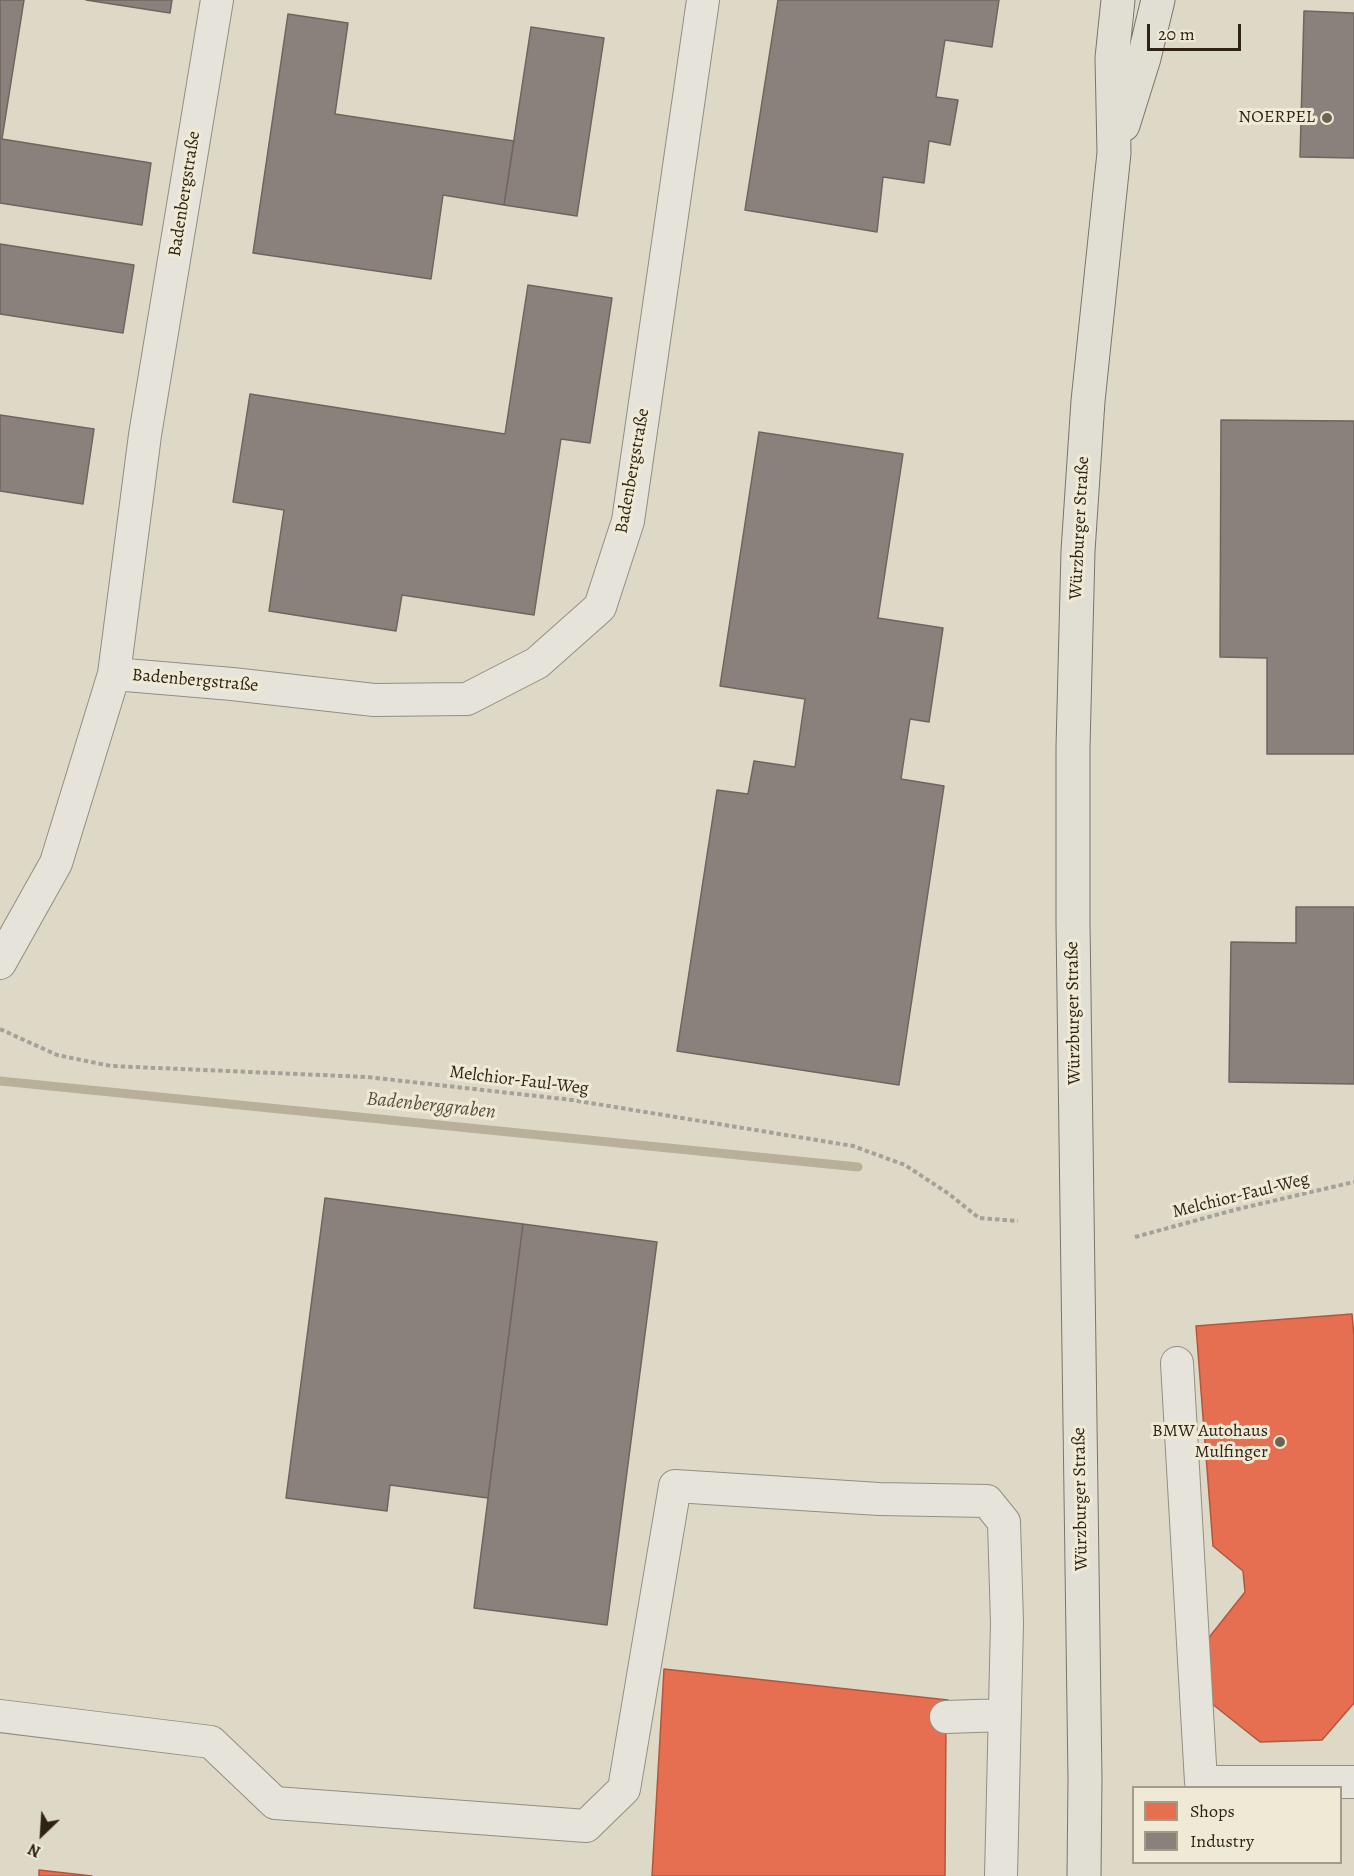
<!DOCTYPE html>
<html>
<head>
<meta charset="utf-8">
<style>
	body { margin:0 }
	#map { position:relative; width:1354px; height:1876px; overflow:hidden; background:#ded9c7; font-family:Alegreya,serif }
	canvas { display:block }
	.legend { position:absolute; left:1132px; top:1786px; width:210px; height:78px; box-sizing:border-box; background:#efead5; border:2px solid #a39a89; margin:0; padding:8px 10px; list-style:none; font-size:18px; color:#302316 }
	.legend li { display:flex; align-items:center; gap:12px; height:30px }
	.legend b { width:30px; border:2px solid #a39a89 }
	.north { position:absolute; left:12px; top:1804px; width:60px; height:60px; -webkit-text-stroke:4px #efead5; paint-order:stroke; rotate:205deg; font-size:16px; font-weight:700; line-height:24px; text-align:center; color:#302316 }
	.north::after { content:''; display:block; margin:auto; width:21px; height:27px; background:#302316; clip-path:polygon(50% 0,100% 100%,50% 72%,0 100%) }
	.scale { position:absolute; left:1147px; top:24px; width:94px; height:27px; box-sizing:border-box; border:3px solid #302316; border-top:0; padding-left:8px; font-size:18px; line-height:21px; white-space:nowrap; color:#302316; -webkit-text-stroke:4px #efead5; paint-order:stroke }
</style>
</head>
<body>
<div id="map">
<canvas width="1354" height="1876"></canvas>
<ul class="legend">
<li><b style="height:16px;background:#e76f51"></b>Shops</li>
<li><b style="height:16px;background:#8a817c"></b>Industry</li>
</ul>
<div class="north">N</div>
<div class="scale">20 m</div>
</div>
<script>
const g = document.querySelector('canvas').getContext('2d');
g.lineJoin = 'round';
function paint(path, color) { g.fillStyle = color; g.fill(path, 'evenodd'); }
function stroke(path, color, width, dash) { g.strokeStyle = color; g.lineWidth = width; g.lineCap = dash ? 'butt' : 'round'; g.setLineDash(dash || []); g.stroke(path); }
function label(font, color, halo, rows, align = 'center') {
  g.font = font + ' Alegreya,serif'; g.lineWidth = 6; g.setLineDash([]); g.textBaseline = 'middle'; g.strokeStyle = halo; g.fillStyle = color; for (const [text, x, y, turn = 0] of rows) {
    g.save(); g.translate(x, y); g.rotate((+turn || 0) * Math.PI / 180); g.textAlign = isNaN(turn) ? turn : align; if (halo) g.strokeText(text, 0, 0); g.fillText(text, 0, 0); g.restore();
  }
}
const shops = new Path2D(`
	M1352,1314L1354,1337V1703L1322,1740L1260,1742L1211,1703L1207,1640L1245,1592L1243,1571L1213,1546L1196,1326Z
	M664,1669L948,1700L946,1717L945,1876H652Z
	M39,1870L92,1876H39Z`);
const industry = new Path2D(`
	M0,0H24L2,139L151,163L142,225L0,203Z
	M86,0H172L170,13Z
	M778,0H999L992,47L945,40L936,97L958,100L950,145L929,141L924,183L883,177L877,232L745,210Z
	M1304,11L1354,13V158L1300,157Z
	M288,14L348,23L335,114L514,141L504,205L443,195L431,279L253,253Z
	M531,27L604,38L577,216L504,205Z
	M0,244L134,265L123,333L0,314Z
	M528,285L612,298L590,443L561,439L534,615L402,595L396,631L269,611L284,510L233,502L250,394L505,434Z
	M0,415L94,429L83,504L0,491Z
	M1221,420L1354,421V754H1267V658L1220,657Z
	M759,432L903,454L878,618L943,628L929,722L910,719L901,779L944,786L899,1085L677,1051L717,790L748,794L754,761L795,767L805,699L720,686Z
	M1296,907H1354V1084L1229,1082L1231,942L1296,943Z
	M325,1198L523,1224L488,1498L390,1485L387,1511L286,1498Z
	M523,1224L657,1242L607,1625L474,1608Z`);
const stream = new Path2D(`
	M0,1081L858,1167`);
const path = new Path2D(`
	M0,1029L57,1055L111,1066L367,1077L572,1100L853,1146L905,1165L949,1194L979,1218L1018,1221
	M1135,1237L1238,1209L1354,1182`);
const minor = new Path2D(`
	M114,674L232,684L374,700L467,699L537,663L600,607L628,521L703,0
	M0,963L56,863L114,674L145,435L217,0
	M1177,1363L1201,1782H1354
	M0,1716L211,1742L275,1803L586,1826L624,1789L675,1486L879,1499L987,1501L1004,1522L1007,1623L1001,1876
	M946,1717L1005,1715`);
const major = new Path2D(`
	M1123,125L1144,58L1158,0
	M1084,1876L1085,1779L1073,923V747L1078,551L1088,401L1114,153L1112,58L1118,0`);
const markers = [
	[1327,118,6,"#6d6354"],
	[1280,1442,6,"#6d6354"]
];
const poiNames = [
	["NOERPEL",1315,118],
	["BMW Autohaus",1268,1432],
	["Mulfinger",1268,1453]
];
const streetNames = [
	["Badenbergstraße",185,194,-81],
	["Badenbergstraße",633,471,-80],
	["Würzburger Straße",1080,528,-87],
	["Badenbergstraße",195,681,5],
	["Würzburger Straße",1074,1013,-91],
	["Melchior-Faul-Weg",519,1081,7],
	["Melchior-Faul-Weg",1241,1196,-14],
	["Würzburger Straße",1081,1499,-91]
];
const waterNames = [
	["Badenberggraben",431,1106,6]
];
paint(shops, '#e76f51');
stroke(shops, '#b0583f', 1.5);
paint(industry, '#8a817c');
stroke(industry, '#6f655d', 1.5);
stroke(stream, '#b9b099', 9);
stroke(minor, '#928e82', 34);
stroke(major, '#7a756a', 35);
stroke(path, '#a5a199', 4, [4.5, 3]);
stroke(minor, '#e6e3da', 32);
stroke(major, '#e1ded4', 33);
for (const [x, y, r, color] of markers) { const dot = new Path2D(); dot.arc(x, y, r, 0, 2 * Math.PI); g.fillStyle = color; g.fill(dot); stroke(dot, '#efead5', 2); }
label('18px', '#302316', '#efead5', poiNames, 'right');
label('18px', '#302316', '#efead5', streetNames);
label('italic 20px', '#5a4e3d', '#efead5', waterNames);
</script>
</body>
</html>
